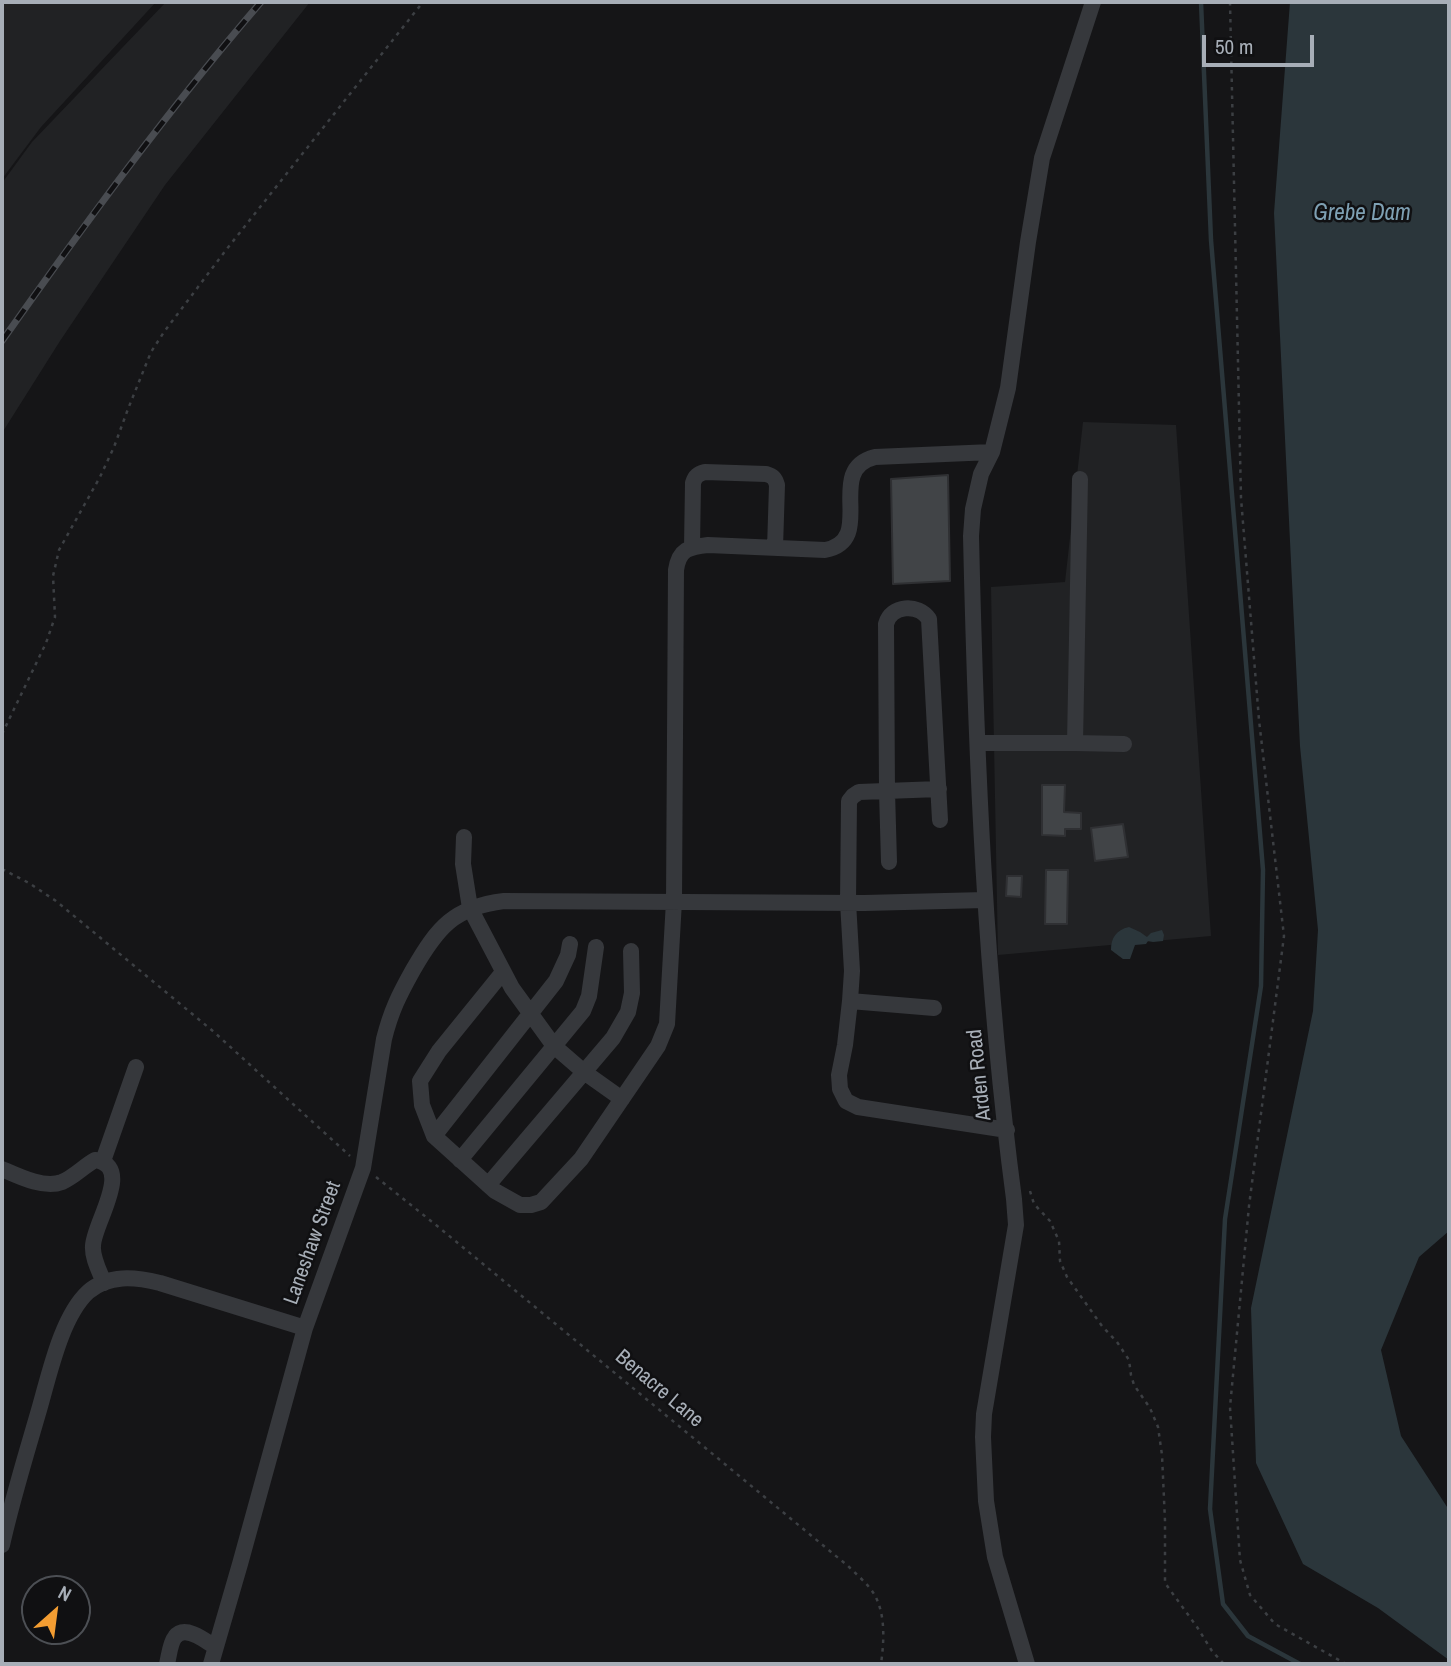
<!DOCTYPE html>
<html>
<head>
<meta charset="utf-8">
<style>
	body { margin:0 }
	#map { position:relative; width:1451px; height:1666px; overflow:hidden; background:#151517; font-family:"Archivo Narrow",sans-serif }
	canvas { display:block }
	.frame { position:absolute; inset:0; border:4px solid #a7aeb7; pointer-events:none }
	.north { position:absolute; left:21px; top:1575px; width:70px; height:70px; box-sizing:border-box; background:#101012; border:2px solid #4c4f54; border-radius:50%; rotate:28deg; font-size:19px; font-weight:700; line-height:28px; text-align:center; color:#a7aeb7 }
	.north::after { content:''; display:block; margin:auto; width:24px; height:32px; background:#f39d32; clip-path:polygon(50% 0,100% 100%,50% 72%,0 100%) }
	.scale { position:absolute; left:1202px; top:35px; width:112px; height:32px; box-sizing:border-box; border:4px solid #a7aeb7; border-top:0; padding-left:9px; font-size:21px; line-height:24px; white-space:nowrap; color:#a7aeb7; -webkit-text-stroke:5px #101012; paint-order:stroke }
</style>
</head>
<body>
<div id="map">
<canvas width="1451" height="1666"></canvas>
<div class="frame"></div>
<div class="north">N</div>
<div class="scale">50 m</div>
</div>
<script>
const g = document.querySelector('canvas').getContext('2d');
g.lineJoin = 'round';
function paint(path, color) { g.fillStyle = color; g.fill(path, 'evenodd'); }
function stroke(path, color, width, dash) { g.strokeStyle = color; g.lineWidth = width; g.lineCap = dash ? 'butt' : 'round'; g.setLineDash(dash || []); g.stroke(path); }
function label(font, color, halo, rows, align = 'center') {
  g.font = font + ' "Archivo Narrow",sans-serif'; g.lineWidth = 5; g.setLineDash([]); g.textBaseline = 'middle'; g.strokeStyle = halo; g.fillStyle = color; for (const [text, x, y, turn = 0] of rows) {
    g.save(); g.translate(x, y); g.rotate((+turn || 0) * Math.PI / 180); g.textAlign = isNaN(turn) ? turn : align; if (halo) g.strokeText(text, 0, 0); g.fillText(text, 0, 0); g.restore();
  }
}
const built = new Path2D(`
	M2,2H156L41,127L2,179Z
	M166,2H310L165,185L60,341L2,433V183L32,142Z
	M1083,422L1176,425L1211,936L998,955L991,587L1065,582Z`);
const water = new Path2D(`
	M1290,2H1449V1231L1419,1257L1381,1350L1401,1436L1449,1510V1660L1378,1608L1303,1564L1256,1463L1251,1308L1313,1011L1318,930L1300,746L1274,213Z
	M1129,927L1140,932L1147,937L1151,933L1162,930L1164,935L1163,941L1153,942L1148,941L1146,944L1135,945L1130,959H1123L1111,950C1111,938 1116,930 1129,927Z`);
const stream = new Path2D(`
	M1201,2L1211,240L1263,870L1261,986L1225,1219L1210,1509L1223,1604L1248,1636L1300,1664`);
const building = new Path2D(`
	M948,475L950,581L893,584L891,479Z
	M1042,785H1065L1064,812L1081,813V829H1065V836L1042,835Z
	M1123,824L1128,857L1095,861L1091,828Z
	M1046,870H1068L1067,924H1045Z
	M1007,876H1022L1021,897L1006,896Z`);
const path = new Path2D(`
	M1230,2L1241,498L1259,720L1284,936L1249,1206L1230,1407L1240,1560L1250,1595L1275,1624L1346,1664
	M2,734L46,643L55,617L53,576L59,550L100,477L114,447L128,409L151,352L164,332L226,250L423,2
	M2,869L29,883L56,901L214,1032L350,1156
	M376,1177L436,1225L848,1566C856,1574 868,1584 874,1594C886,1614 884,1642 881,1664
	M1030,1191L1034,1204L1050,1221L1059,1241L1060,1261L1067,1277L1102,1326L1117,1342L1129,1360L1131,1375L1134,1385L1150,1408L1158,1427L1162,1455L1165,1521V1583L1197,1627L1212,1651L1224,1664`);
const minor = new Path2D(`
	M692,547L693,483C695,476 698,474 705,472L766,474C773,476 775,478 777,485L775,548
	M978,743H1075L1080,479
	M1075,743L1124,744
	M939,789L859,792L853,796L849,801L848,902L852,971L850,1001L845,1045L839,1075L840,1089L846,1101L858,1107L1007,1130
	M464,837L463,864L470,908L512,988L554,1046L584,1072L622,1099
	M889,862L887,791L886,624C891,605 918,603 929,619L940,820
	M503,972L439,1051L420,1081L422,1105L434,1136L495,1191L520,1205H531L541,1202L581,1159L658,1046L667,1024L674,901L676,570C679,549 689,547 708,545L825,550C878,540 823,470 875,457L992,452
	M850,1001L934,1008
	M434,1136L556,981L568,955L570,944
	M460,1160L583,1011L589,996L596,947
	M103,1161L136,1067
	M2,1169C18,1176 44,1189 62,1182C74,1177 84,1166 95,1160C135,1166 93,1224 93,1246C92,1258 100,1272 104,1283
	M488,1185L613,1038L628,1012L632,993L631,951
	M2,1545C12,1500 26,1455 39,1410C49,1376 61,1317 88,1292C109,1274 135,1277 160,1283L305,1328
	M167,1664C169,1656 170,1643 175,1637C185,1624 206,1641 215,1647
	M211,1664L240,1564L305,1328L363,1168L384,1039C391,1011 399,995 413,970C437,928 454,907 504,901L864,903L985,900
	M1027,1664L995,1557L986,1501L983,1437L984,1414L1016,1225L1014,1199C985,980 976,758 971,536L973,509L981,474L992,452L1008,388L1028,242L1042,158L1093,2`);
const rail = new Path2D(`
	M2,341C84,225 168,110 261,2`);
const streetNames = [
	["Arden Road",980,1075,-96],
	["Laneshaw Street",313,1243,-70],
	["Benacre Lane",659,1389,40]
];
const waterNames = [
	["Grebe Dam",1362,214]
];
paint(built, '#212224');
paint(water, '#2b363b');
stroke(stream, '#2b363b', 4.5);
paint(building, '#414447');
stroke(building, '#2f3033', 2);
stroke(path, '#3c3f43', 2.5, [3.5, 5]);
stroke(minor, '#36383c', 16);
stroke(rail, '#494c51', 7);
stroke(rail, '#101012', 4.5, [13]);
label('21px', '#a7aeb7', '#101012', streetNames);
label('italic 23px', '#7ea0b3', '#101012', waterNames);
</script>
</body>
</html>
